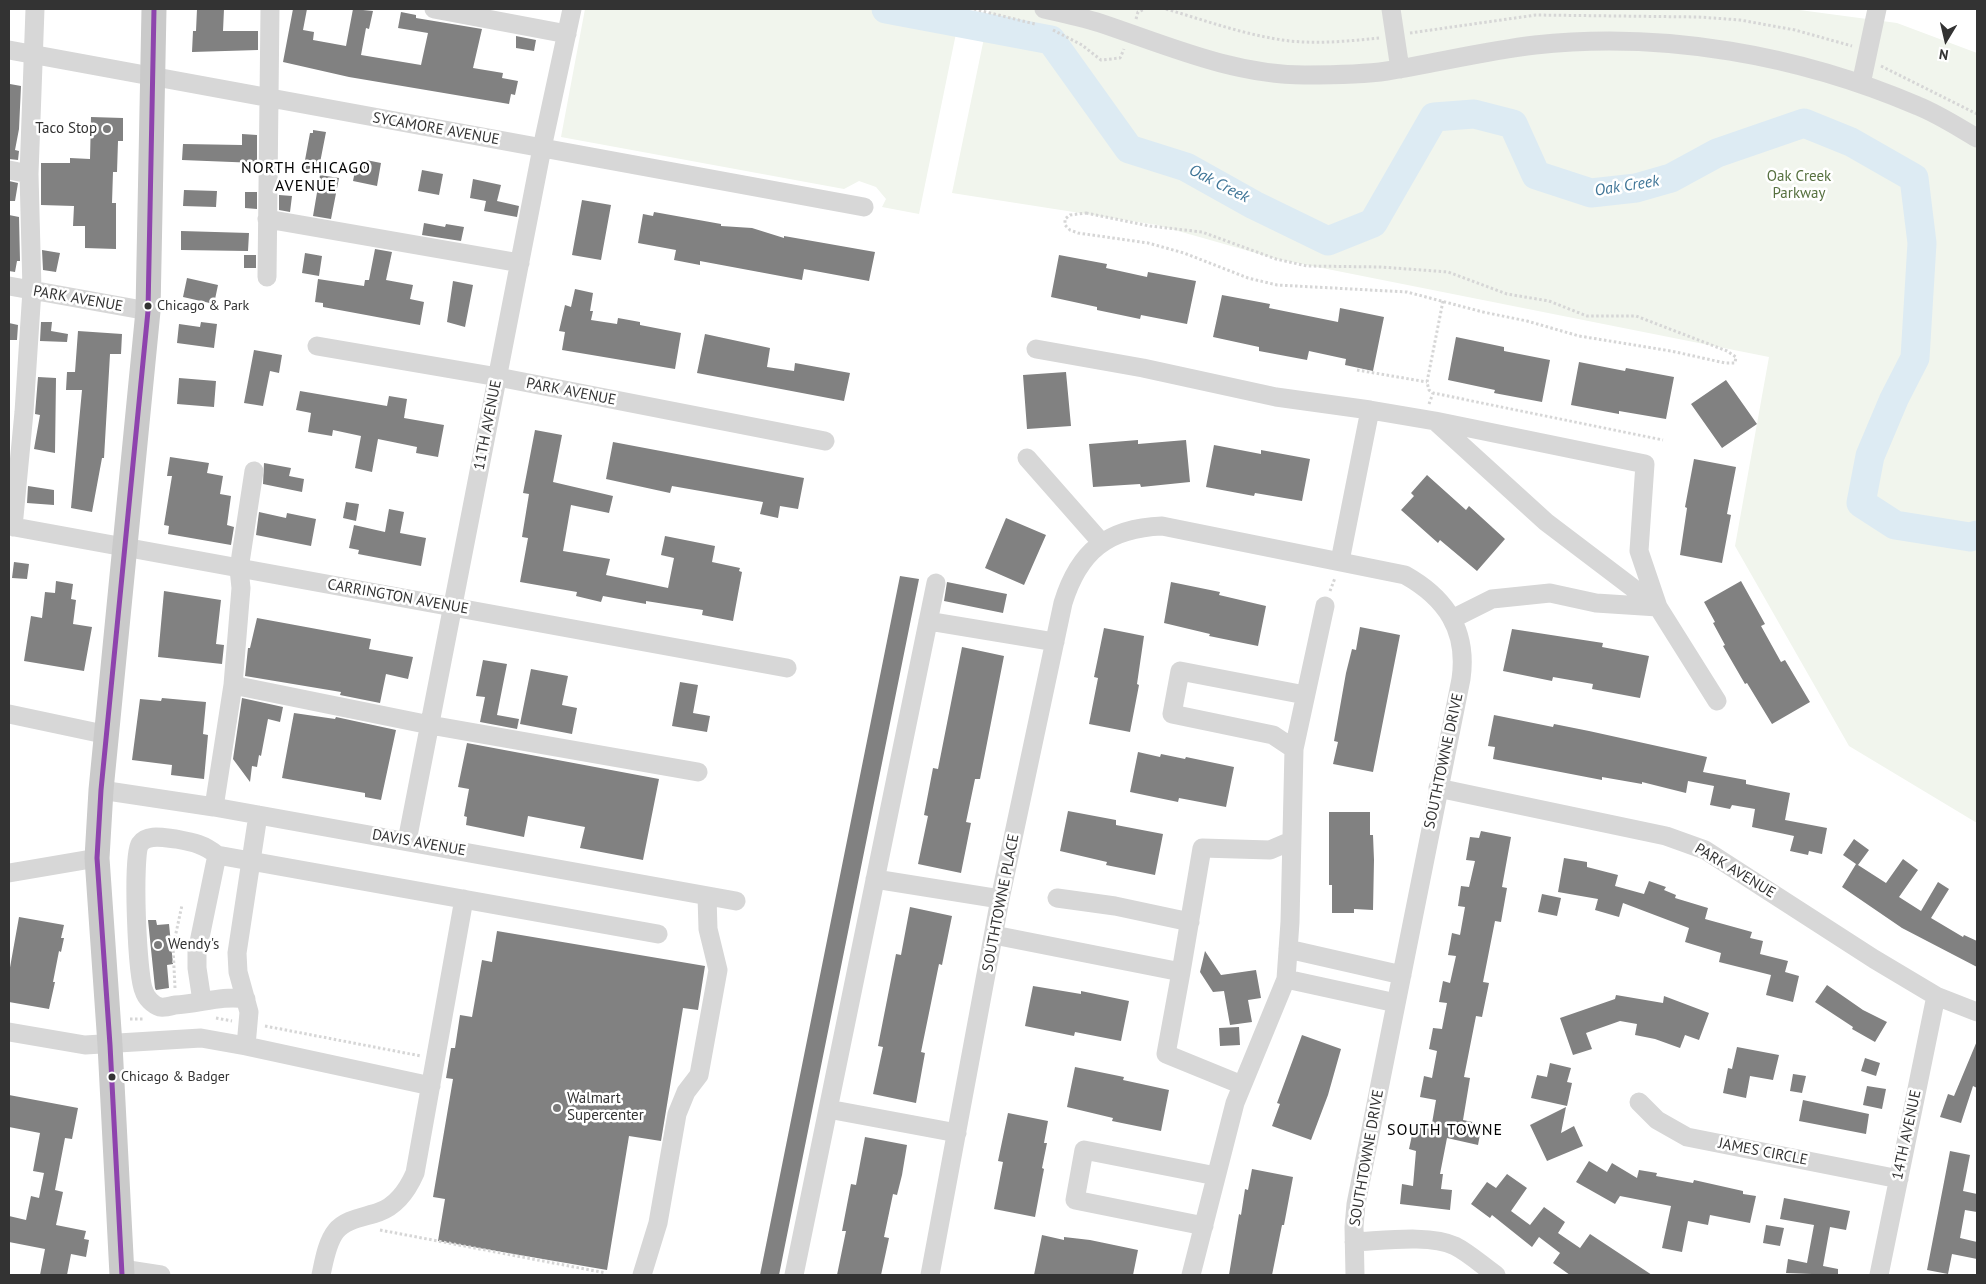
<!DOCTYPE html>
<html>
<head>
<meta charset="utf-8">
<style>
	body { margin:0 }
	#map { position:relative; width:1986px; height:1284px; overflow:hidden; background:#fff; font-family:"PT Sans",sans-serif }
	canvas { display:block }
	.frame { position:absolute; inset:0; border:10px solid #333; pointer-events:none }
	.north { position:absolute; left:1921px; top:15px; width:50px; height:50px; -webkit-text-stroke:4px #fff; paint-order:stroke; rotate:189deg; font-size:14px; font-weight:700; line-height:20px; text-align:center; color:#333 }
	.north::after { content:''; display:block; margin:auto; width:18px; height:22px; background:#333; clip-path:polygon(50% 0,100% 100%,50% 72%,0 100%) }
</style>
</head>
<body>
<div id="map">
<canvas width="1986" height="1284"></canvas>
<div class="frame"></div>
<div class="north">N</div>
</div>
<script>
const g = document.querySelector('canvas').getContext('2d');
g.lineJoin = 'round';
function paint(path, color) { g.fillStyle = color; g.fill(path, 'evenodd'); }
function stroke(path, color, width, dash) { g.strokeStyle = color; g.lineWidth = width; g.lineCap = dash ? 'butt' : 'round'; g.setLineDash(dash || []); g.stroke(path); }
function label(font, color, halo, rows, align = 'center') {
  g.font = font + ' "PT Sans",sans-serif'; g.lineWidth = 5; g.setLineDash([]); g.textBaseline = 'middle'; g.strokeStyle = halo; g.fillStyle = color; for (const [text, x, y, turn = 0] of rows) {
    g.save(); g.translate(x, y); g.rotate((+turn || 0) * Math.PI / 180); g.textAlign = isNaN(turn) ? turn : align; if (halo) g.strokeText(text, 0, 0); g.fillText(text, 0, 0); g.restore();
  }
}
const green = new Path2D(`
	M585,9H961L919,214L882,207L886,199L876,187L859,181L844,189L561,137Z
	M990,9H1792L1897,23L1977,53V823L1849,746L1735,546L1769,357L1277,259L1157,225L952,193Z`);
const river = new Path2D(`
	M886,9L1051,40L1129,149L1186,167L1254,205L1328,241L1373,223L1434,117L1474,114L1513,124L1536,175L1591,193L1636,188L1671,178L1717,153L1804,123L1851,142L1914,178L1922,243L1915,358L1894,399L1870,456L1861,503L1895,525L1970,537L1977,535`);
const building = new Path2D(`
	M197,9H224L223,31H258V50L192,52L193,31H196Z
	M293,9H307L303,30L314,32L313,40L346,46L353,9L373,11L369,29L366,28L361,55L421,65L428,33L398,28L401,12L416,15V18L482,29L473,68L503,73L502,78L518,81L515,95L511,94L509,104L349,77L283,62Z
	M516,36L536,40L534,51L516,48Z
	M10,84L21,86L19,129L15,150L19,151L18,160L9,159Z
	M91,117L123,118V141H118L117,172H113L112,203H116V249L85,248V226H73L74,206L41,205V163H70V158L90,159Z
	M313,130L326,132L318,173L303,171L310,133H313Z
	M242,134L257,135V163L182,160L183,144L242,145Z
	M366,160L381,163L377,186L353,181L357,161L366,163Z
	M422,170L443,174L439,195L418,191Z
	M320,175L339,178L331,219L313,216Z
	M473,179L501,185L497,201L519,206L517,217L484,211L486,201L470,198Z
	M9,181L18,183L15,201H9Z
	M184,190L217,191L216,207L183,206Z
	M245,192H257V209L245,208Z
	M279,195L292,196L290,212L279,210Z
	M582,200L611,205L601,260L572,255Z
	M654,212L721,224V226L752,228L784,238V236L875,252L869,281L804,269L802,280L700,261V265L674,260L676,250L638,243L643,214L653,216Z
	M9,215L19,217L20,261H17L15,272L9,271Z
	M424,223L445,227L446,224L464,227L461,241L422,235Z
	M181,231L249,233L248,251L181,250Z
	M375,249L392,252L386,280L413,285L410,299L424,302L420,325L323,307V303L315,302L318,279L364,286L365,280H369Z
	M42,250L60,253L56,272L43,270Z
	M305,253L322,256L319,276L302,273Z
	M244,255H256V268H244Z
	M1059,255L1107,264L1106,268L1147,277L1148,272L1196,281L1187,324L1141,315L1140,319L1097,310V307L1051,297Z
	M187,278L218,285L214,304L183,297Z
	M453,281L473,285L465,327L447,322Z
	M575,289L593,293L590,311H593L591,320L617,324L618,318L640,322V325L681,333L675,369L562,350L565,332L559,331L565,305L571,307Z
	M1222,295L1270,304L1269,308L1338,322L1340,308L1384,317L1373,371L1345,365L1346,359L1309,351L1307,360L1259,351V347L1213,337Z
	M41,322H52L51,331L68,334L67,342L40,341Z
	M201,322L217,324L214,348L177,343L179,324L200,327Z
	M9,323L18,325L17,340H9Z
	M78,331L122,334L121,354H110L104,458H102L92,512L71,508L82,390H66L67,372H75Z
	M705,334L770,348L767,367L794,371L795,363L850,373L844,401L697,373Z
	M1456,337L1504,347V351L1550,360L1542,402L1494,393L1495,390L1448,380Z
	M254,350L282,355L279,373L270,371L263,406L244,403Z
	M1579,362L1625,371L1626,368L1674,377L1666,419L1619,411V414L1571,405Z
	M1066,372L1071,426L1027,429L1023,375Z
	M38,377L56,378L55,453L34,449L40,415L35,414Z
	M179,378L216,381L214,407L177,404Z
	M1726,380L1757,424L1722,448L1691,404Z
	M300,391L387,406L389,396L407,399L404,418L444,425L438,457L416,453L417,447L378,439L372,472L355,468L361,436L333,430L332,436L308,432L311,413L296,410Z
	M535,430L562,435L553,482L613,496L609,513L571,505L563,551L610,559L606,575L668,588L674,558L661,555L665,536L715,546L712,562L740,568L739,571L742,572L733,621L702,615L703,610L646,601V604L603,596L601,602L576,596L577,592L520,582L528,538L522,537L529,494L523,493Z
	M1138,440V444L1186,440L1190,482L1141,487L1140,484L1093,487L1089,444Z
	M613,442L804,478L798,509L780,506L778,518L760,514L763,502L672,486L670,493L606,479Z
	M1214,445L1261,454V450L1310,459L1302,501L1255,493L1254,496L1206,487Z
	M170,457L209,463L207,473L223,476L220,494L231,496L227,525L234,527L231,545L168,534L169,526L164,525L172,476H167Z
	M1694,459L1736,467L1727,514L1731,515L1722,563L1680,555L1687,508L1685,507Z
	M264,463L291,468L289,476L304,479L302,492L263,484Z
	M1427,475L1466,510L1469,506L1505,539L1477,571L1440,540L1438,543L1401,510L1414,496L1411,493Z
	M28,486L54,490V505L27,503Z
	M346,502L359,504L356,521L343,518Z
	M389,509L404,512L400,533L426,538L421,566L358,554L359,550L349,548L354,525L385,532Z
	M259,512L286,518L287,513L316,519L311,546L256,535Z
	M1006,518L1046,535L1024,585L985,568Z
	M14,562L29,564L27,579L12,578Z
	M900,576L919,579L779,1275H760Z
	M56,581L73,584L71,599L76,600L73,624L92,627L84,671L24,661L31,616L42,618L45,592L55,593Z
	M1741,581L1765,624L1761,626L1781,662L1785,660L1810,702L1772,724L1747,683L1745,684L1723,646L1725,645L1713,623L1715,622L1704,602Z
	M947,582L1007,594L1003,613L944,601Z
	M1171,582L1220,592L1219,595L1266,606L1258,646L1209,636L1210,634L1164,623Z
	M164,591L221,600L216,644L224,645L222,664L158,657Z
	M257,618L371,639L369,649L413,657L408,679L386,674L380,703L340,695L341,692L245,676L248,648H250Z
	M1360,627L1400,635L1373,772L1333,764L1338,742L1334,741L1346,673L1352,649L1356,650Z
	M1104,628L1144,636L1137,684L1139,685L1130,732L1089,724L1098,678L1094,677Z
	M1512,629L1603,643L1602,647L1649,656L1640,698L1592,689L1593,684L1553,677L1552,681L1503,671Z
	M962,647L1004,656L980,779H975L966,822L971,823L961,873L918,864L928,816L924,815L933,768L938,769Z
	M483,660L507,664L497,715L519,719L517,729L480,722L485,697L476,696Z
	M531,669L568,676L562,705L577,708L572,734L520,724Z
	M680,682L698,685L693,713L710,716L707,732L672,726Z
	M162,698L206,702L203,734L208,735L204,779L171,775L172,765L132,760L140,699L161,701Z
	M242,698L283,707L280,722L268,719L261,756L259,755L257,767L252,766L250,782L233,759Z
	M294,713L335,719L336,717L396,730L381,800L365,797V793L282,778Z
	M1494,715L1553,727L1554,724L1589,731L1707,757L1703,772L1746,780V784L1790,793L1785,820L1827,828L1822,854L1809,851L1808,855L1790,851L1794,836L1752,827L1755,809L1732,805L1730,809L1710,805L1714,786L1688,781L1686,793L1642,782V784L1602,777V780L1493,759L1495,747L1488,746Z
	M467,743L659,779L643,860L580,848L585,827L528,816L524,837L466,825L467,817L464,816L469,789L458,787Z
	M1138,752L1160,757L1161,754L1185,759L1186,757L1234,767L1226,807L1179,798L1178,802L1130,792Z
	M1068,811L1116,820V825L1163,834L1155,875L1106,865L1107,862L1060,851Z
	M1329,812H1370V835H1373L1374,860L1373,910L1354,909V913H1332V885H1329Z
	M1481,831L1511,837L1502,887L1507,888L1501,922L1495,921L1483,982L1489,983L1482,1017L1476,1016L1464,1077L1470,1078L1463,1120L1482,1124L1478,1145L1447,1138L1440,1174H1443L1441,1189L1452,1190L1450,1210L1400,1204L1402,1184L1413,1186L1416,1151L1409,1149L1414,1126L1431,1129L1436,1100L1420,1097L1424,1076L1432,1078L1437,1051L1429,1049L1433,1028L1442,1029L1447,1003L1439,1002L1443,981L1450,983L1456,956L1448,955L1452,933L1460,935L1465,907L1458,906L1461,886L1469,887L1475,861L1466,860L1470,837L1479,838Z
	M1854,839L1869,850L1858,865L1886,883L1903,859L1918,870L1899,897L1921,911L1938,882L1949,889L1931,918L1963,937L1964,935L1977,941V967L1902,928L1842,887L1856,864L1843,855Z
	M1564,858L1587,862V867L1618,875L1615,886L1644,894L1649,881L1666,887L1664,890L1676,895L1675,898L1708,908L1705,919L1752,932L1750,938L1763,941L1760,954L1788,961L1785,972L1799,976L1793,1002L1766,995L1771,975L1719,962L1721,953L1685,942L1689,928L1623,903L1619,917L1595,910L1598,899L1558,892Z
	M1542,894L1561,898L1557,916L1538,912Z
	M910,907L952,916L942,965L939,964L921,1052L925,1053L916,1103L873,1094L883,1047L878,1046L896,954L901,955Z
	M19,917L64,925L61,938H64L61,952L59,951L53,982H55L49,1009L9,1002V973Z
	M148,920H156L157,925L169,924L173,964L167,965L169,988L156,990L155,988Z
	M497,931L705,966L698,1010L683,1008L661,1141L629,1136L607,1270L438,1241L445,1199L433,1197L453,1079L446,1078L451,1048H455L460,1015L472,1017L482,960L492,962Z
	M1205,951L1221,975L1256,970L1261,998L1248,1000L1252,1022L1230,1025L1224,991L1213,992L1200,972Z
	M1827,985L1863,1010L1887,1022L1875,1042L1852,1029L1853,1027L1815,1002Z
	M1033,986L1081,994V991L1129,1001L1121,1041L1075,1032L1074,1036L1025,1026Z
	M1616,995L1663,1003L1664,996L1709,1013L1699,1040L1685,1035L1680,1048L1655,1039L1635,1035L1637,1024L1620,1021L1586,1033L1592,1049L1573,1055L1560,1018L1615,999Z
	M1239,1027L1240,1045L1220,1046L1219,1028Z
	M1302,1035L1341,1049L1328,1095L1311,1140L1272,1126L1280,1104L1277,1103Z
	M1977,1041V1088L1973,1086L1961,1123L1940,1117L1948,1094L1954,1096Z
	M1737,1047L1779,1055L1773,1080L1750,1076L1746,1098L1723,1093L1728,1068L1732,1069Z
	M1865,1058L1880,1063L1876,1076L1861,1071Z
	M1550,1063L1571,1068L1567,1082L1572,1083L1567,1106L1531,1098L1537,1075L1547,1077Z
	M1075,1067L1124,1077L1123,1080L1169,1090L1161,1131L1112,1121L1113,1118L1067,1107Z
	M1793,1074L1806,1076L1802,1093L1790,1091Z
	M1867,1086L1886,1089L1882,1109L1863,1105Z
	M9,1095L78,1108L72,1139L65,1138L55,1190L63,1192L56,1225L86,1231L84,1239L89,1240L86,1257L71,1254L67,1275H40L45,1249L9,1242V1216L26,1220L31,1196L39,1198L44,1173L33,1171L40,1133L9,1127Z
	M1803,1100L1869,1114L1866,1134L1799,1121Z
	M1566,1107L1561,1133L1574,1126L1583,1146L1547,1161L1530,1125Z
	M1008,1113L1048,1121L1044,1143H1047L1042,1168L1044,1169L1035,1217L994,1209L1003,1162L998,1161Z
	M865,1137L907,1145L902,1175L897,1195L893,1194L884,1237L889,1238L881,1275H837L846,1231H842L851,1184L856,1185Z
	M1950,1151L1970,1155L1963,1191L1977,1194V1212L1965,1210L1960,1238L1977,1242V1259L1952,1254L1948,1274L1927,1270Z
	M1589,1161L1607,1172L1612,1163L1637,1178L1639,1170L1657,1173L1656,1176L1693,1183L1694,1180L1743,1191V1194L1756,1196L1750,1223L1710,1215L1708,1225L1688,1221L1682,1252L1662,1248L1671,1206L1620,1196L1615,1204L1576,1182Z
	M1252,1169L1293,1177L1284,1225H1282L1272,1275H1229L1239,1214L1241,1215L1245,1189L1248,1190Z
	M1507,1174L1527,1188L1511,1211L1530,1225L1544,1207L1565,1222L1558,1233L1580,1248L1590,1234L1652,1275H1570L1553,1263L1560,1253L1539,1237L1532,1247L1492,1215L1490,1218L1471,1204L1487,1182L1496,1188Z
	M1784,1198L1850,1211L1846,1230L1830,1227L1823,1266L1838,1269V1275L1786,1273L1788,1259L1807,1263L1814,1225L1780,1219Z
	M1766,1225L1784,1228L1780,1246L1763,1243Z
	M1042,1235L1064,1240V1237L1090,1240L1138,1250L1133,1275H1034Z`);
const path = new Path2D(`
	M974,9L1035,24
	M1166,9C1207,21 1248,36 1290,41C1320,44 1350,41 1379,38
	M1136,19L1138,12L1145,9
	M1053,30L1082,45L1101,60L1120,58L1124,49
	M1410,33L1536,15L1699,17L1740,20L1795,30L1852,46
	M1881,66L1977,114
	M1086,213L1150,226L1202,232L1276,259L1307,266L1381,267L1448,272L1507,294L1549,301L1587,316H1636L1727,351L1736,357L1735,363H1725L1671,351L1579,336L1527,321L1483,312L1407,292L1277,285L1248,278L1184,253L1148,243L1078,233L1070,230L1065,225V219L1070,215Z
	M1443,301L1427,382L1429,390L1433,393L1663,440
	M1357,370L1427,382
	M1429,404L1433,393
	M1330,591L1335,578
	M175,988L173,947L182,905
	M216,1018L232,1021
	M130,1019H145
	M265,1026L421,1056
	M380,1230L606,1273`);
const minor = new Path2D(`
	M434,9L567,34
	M1044,9C1062,13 1081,17 1100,23C1166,45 1233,75 1305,75C1332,75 1361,75 1387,71C1436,63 1485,51 1535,45C1664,31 1799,55 1918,106C1938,114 1958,127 1977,138
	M1391,9L1400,69
	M9,50L864,207
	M1861,84L1877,9
	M9,170L29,174
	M267,219L520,263
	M267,277L270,9
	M9,286L148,311
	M317,346L498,377L825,441
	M1036,349L1143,368L1276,397L1370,410L1340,561
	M1370,410L1435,421L1546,522L1658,607L1596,603L1550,593L1492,599L1452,619
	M1435,421L1645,464L1639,551L1658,607L1717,701
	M1027,458L1101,542
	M9,526L787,668
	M13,527L24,412L32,290L29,174L35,9
	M928,621L1055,642
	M233,685L430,725L698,772
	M9,714L108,735
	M1294,749L1273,735L1172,714L1180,671L1305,695
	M1438,788L1666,836L1705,850L1874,959L1936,996L1977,1012
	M101,790L214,807L736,901
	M214,807L233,685L241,588L239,569L254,471
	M407,841L542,148L572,9
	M9,873L97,858
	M875,879L1000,899
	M1057,898L1115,906L1190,922
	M994,935L1181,972L1202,848L1270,850L1291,841
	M1288,949L1402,975
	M1181,972L1166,1054L1242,1085
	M1286,979L1396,1003
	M246,999C222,995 199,1004 175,1005C171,1006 164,1008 160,1007C153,1005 146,998 144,991C137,976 132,856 140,844C147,833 165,838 176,839C192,842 204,844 217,855L658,934
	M202,1001L197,968V952L217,855
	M9,1032L85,1045L201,1038L246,1046L431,1086
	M246,1046L249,1012L238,972L237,953L258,815
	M1639,1102L1657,1120L1687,1137L1899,1179
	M828,1109L957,1133
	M1204,1226L1075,1200L1084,1150L1216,1176
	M1354,1242C1381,1241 1430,1234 1455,1246C1469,1253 1483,1266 1496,1275
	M122,1269L161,1275
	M321,1275C324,1261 327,1242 336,1231C345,1219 365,1217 379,1212C396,1206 408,1189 415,1173L464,899
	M642,1275L658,1223L677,1114L686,1092L699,1075L718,970L708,929L707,896
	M794,1275L936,583
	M930,1275L1000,899L1063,603C1079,551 1108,528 1162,526L1405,575C1446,598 1468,630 1461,679L1356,1204L1354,1227L1355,1275
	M1191,1275L1235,1103L1286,979L1290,922L1294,749L1325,606
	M1879,1275L1936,996`);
const major = new Path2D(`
	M122,1275L110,1045L97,858L101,790L148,311L154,9`);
const bus1 = new Path2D(`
	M122,1275L110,1045L97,858L101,790L148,311L154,9`);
const markers = [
	[107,129,5,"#7a7a7a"],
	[148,306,4.5,"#333"],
	[158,945,5,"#7a7a7a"],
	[112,1077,4.5,"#333"],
	[557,1108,5,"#7a7a7a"]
];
const busNames = [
	["Chicago & Park",157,306],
	["Chicago & Badger",121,1077]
];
const poiNames = [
	["Taco Stop",97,129,"right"],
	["Wendy's",168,945],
	["Walmart",567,1099],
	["Supercenter",567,1116]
];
const streetNames = [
	["SYCAMORE AVENUE",436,129,10],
	["PARK AVENUE",78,299,10],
	["PARK AVENUE",571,392,11],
	["11TH AVENUE",488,425,-79],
	["CARRINGTON AVENUE",398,597,10],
	["SOUTHTOWNE DRIVE",1444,761,-78],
	["DAVIS AVENUE",419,843,10],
	["PARK AVENUE",1735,871,31],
	["SOUTHTOWNE PLACE",1001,903,-79],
	["14TH AVENUE",1907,1135,-78],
	["JAMES CIRCLE",1763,1152,11],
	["SOUTHTOWNE DRIVE",1367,1158,-80]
];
const parkNames = [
	["Oak Creek",1799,177],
	["Parkway",1799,194]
];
const neighbourhoodNames = [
	["NORTH CHICAGO",306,168],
	["AVENUE",306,186],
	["SOUTH TOWNE",1445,1130]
];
const waterNames = [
	["Oak Creek",1219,184,27],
	["Oak Creek",1627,186,-9]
];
paint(green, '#f1f5ed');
stroke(river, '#ddebf3', 29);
paint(building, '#818181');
stroke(path, '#d6d6d6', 3, [2.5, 2.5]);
stroke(minor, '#d7d7d7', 19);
stroke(major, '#cacaca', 25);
stroke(bus1, '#8e44ad', 5);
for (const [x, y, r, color] of markers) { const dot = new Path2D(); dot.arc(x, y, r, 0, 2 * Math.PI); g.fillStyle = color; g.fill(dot); stroke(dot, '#fff', 2); }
label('14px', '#333', '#fff', busNames, 'left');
label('15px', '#333', '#fff', poiNames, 'left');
label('15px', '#333', '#fff', streetNames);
label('15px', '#56703f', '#fff', parkNames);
g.letterSpacing = '1px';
label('16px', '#000', '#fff', neighbourhoodNames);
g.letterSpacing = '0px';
label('italic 16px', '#3f7597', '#fff', waterNames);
</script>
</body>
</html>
